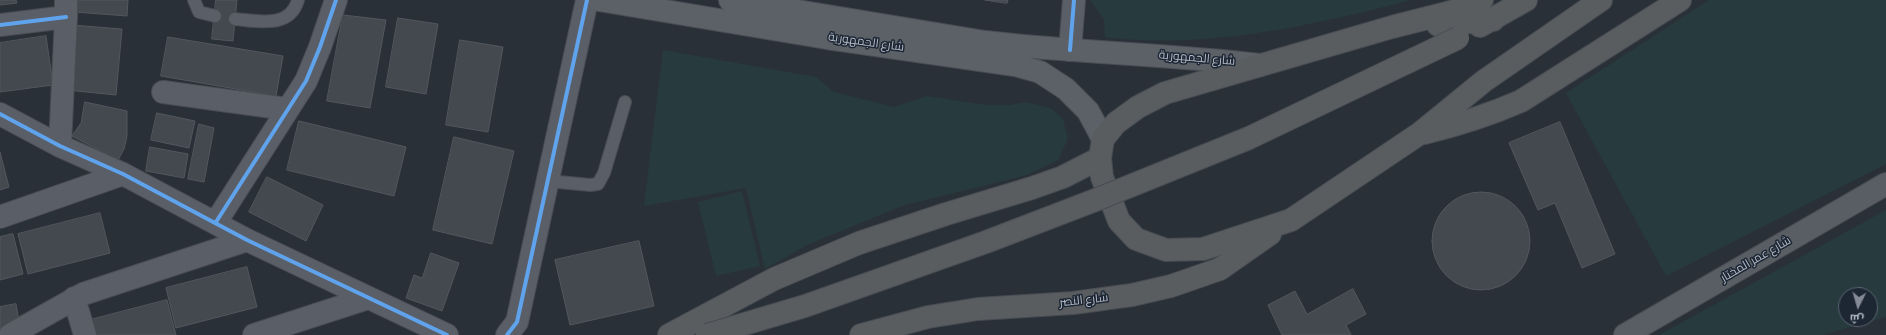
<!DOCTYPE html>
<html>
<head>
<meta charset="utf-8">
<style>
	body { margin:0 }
	#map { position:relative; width:1886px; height:335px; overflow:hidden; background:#2a3038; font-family:"Source Sans 3",Cairo,sans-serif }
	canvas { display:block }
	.north { position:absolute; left:1838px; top:287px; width:40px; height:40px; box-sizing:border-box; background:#1d2633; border:1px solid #59626f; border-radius:50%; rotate:185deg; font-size:11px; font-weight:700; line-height:16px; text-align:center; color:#b4bcc9 }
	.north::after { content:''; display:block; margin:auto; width:14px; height:18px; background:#848b96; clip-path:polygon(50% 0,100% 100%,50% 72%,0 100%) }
</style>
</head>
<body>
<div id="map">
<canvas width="1886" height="335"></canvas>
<div class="north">ش</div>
</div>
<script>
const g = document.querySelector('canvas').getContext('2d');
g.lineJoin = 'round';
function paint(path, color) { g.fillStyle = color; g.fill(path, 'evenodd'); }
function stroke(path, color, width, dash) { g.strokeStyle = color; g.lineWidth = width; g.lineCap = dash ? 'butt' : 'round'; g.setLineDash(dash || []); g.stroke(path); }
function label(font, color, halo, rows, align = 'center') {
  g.font = font + ' "Source Sans 3",Cairo,sans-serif'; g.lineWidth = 3; g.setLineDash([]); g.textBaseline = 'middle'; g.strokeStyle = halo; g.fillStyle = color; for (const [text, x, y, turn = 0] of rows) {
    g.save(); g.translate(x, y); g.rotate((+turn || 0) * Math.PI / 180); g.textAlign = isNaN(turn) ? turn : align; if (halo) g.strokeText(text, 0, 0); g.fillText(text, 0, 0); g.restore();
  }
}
const green = new Path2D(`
	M1090,0H1411C1315,25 1204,50 1105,37L1104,19Z
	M1709,0H1886V164L1666,276L1566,93Z
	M663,50L816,77L834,92L894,107L926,96L986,105H1009L1025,102L1051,108L1063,119L1068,139L1058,160L1027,175L902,206L807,245L765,269L746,188L644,206Z
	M742,191L760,266L716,276L698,202Z
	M1886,210V317L1823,335H1659ZM1846,295H1870V319H1846Z`);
const building = new Path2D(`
	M0,0H16L17,3L0,5Z
	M76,0H128L127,16L75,12Z
	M216,0H237L233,41L212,39Z
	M985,0H1008L1007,3Z
	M343,15L386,20L370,108L327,101Z
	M398,18L438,24L426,94L386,87Z
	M72,25L122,29L116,95L67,90Z
	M46,36L53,85L0,92V43Z
	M168,37L283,56L276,96L161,76Z
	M460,40L503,47L488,132L446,125Z
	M85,102L127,111V136L124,149L118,160L72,136L81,123Z
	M157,113L195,121L189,148L151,140Z
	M299,121L406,147L394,196L287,170Z
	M1560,122L1615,254L1582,268L1555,203L1538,210L1509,143Z
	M199,124L214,128L204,182L188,179Z
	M454,137L514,151L492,244L433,230Z
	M150,147L188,154L184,178L146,171Z
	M0,152L9,187L0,190Z
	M267,177L323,205L306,241L249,212Z
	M1432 241a49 49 0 1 1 98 0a49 49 0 1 1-98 0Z
	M100,213L110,253L28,274L18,234Z
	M13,234L23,274L0,280V237Z
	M639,241L654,306L570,325L555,260Z
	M431,253L459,263L442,311L406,298L414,275L422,278Z
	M247,267L257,307L176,328L166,288Z
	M1353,289L1366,314L1346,325L1351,335H1282L1268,305L1295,291L1307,314Z
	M167,300L176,335H89L86,321Z
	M16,304L20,327L0,331V307Z`);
const lane = new Path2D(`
	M194,0L199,12L215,16
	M235,19C258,21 290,29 298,0
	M548,181L590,185L598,184L604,173L625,102`);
const street = new Path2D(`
	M0,25L66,17
	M1070,50L1074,0
	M163,92L287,109
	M0,114L60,146L123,174L247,240L447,335
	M60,146L66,17V0
	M0,217L123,174
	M216,222L306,81L320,47L336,0
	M74,298L85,335
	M10,335L83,294L247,240
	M254,335L368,298
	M507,335L517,322L587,0`);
const secondary = new Path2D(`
	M1625,335L1886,184`);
const primary = new Path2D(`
	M599,0L827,38L1015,65L1040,72L1066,89L1088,111L1103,139
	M730,0L985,42C1077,53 1169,54 1260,65`);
const highway = new Path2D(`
	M1482,0L1451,12L1392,27L1165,93L1138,107L1116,123L1103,139L1100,158L1102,177L1119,221L1136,239L1166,250L1203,249L1291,220L1419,134L1484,81L1601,0
	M1438,25L1493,20
	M1480,26L1526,0
	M1424,133C1458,125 1489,115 1521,101L1680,0
	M669,335L774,279L859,243L946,214L1032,188L1063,177L1100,158
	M861,335L928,317L978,309L1073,303L1132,295L1171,286L1220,269L1270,234`);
const highwayBridge = new Path2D(`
	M707,335L805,306L986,242L1098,199L1249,138L1458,38`);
const cycleway = new Path2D(`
	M0,25L66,17
	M1070,50L1074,0
	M0,114L60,146L123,174L247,240L447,335
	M216,222L306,81L320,47L336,0
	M507,335L517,322L587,0`);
const streetNames = [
	["شارع الجمهورية",866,43,8],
	["شارع الجمهورية",1197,59,5],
	["شارع عمر المختار",1756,260,-30],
	["شارع النصر",1084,301,-6]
];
paint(green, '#273a3e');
paint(building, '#444950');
stroke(building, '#52575f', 1);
stroke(lane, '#484c53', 14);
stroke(street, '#484c53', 24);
stroke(secondary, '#484c53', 24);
stroke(primary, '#484c55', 24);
stroke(highway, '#474c53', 24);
stroke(lane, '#5a5e66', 12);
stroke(street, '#5a5e66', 22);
stroke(secondary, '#595d64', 22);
stroke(primary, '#5c6168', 22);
stroke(highway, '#5a5d60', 22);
stroke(highwayBridge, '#474c53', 24, []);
stroke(highwayBridge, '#5a5d60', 22);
stroke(cycleway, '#60a3ed', 4);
label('12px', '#b4bcc9', '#1d2633', streetNames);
</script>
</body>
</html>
